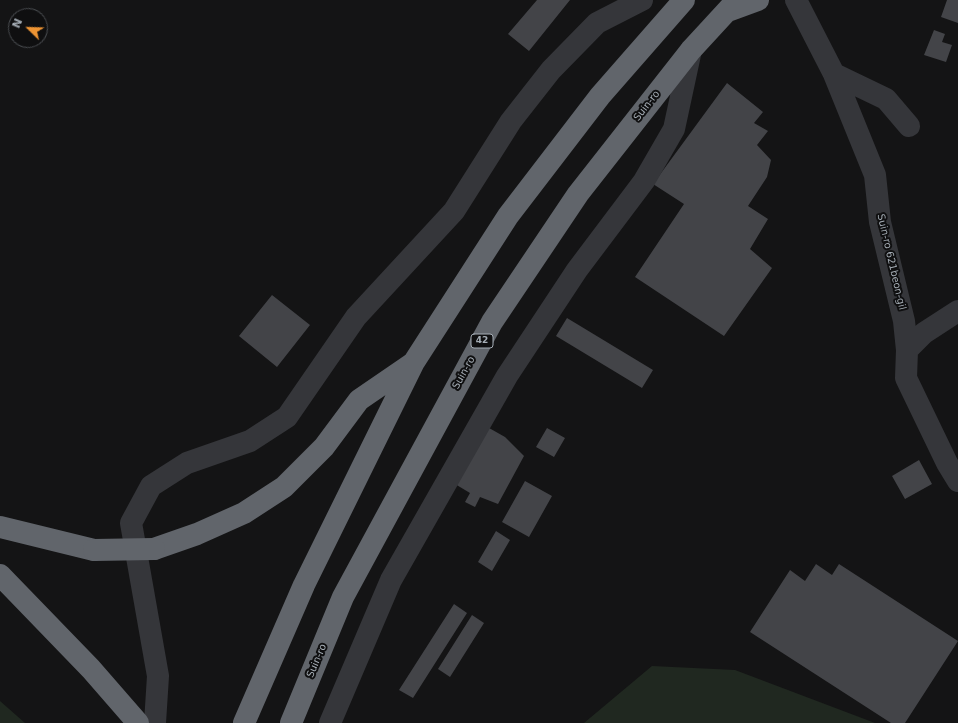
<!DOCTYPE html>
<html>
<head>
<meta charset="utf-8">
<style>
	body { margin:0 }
	#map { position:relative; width:958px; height:723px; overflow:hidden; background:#141415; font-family:"DejaVu Sans",sans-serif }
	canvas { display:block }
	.north { position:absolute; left:8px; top:8px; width:40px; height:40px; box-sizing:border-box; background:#0f0f10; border:1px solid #4b4e52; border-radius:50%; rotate:293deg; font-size:11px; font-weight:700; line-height:16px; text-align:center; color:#a5adb5 }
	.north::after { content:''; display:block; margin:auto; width:14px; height:18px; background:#ee9433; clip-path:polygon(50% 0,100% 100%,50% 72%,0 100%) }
</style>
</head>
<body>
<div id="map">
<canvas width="958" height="723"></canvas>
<div class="north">N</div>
</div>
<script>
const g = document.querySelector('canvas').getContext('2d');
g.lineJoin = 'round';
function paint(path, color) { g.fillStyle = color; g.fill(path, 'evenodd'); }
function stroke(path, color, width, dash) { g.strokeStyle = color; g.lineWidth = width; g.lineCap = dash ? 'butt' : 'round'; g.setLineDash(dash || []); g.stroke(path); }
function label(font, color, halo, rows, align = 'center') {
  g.font = font + ' "DejaVu Sans",sans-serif'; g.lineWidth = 4; g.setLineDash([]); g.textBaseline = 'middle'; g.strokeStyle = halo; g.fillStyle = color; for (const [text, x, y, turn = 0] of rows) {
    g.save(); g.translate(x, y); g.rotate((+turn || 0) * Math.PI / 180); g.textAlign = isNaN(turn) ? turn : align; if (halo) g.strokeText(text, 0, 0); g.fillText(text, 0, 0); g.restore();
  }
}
const green = new Path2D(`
	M652,666L735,670L875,723H584Z
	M0,701L25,723H0Z`);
const building = new Path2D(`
	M537,0H570L529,51L508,34Z
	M947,0H958V23L941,17Z
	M934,30L945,34L942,42L952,45L946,62L924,55Z
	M727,83L763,112L754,123L768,131L757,145L771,160L767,177L748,206L768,219L750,249L772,268L724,336L635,277L684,204L653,184Z
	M272,295L310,325L277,367L239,336Z
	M567,318L653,370L642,388L556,336Z
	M482,424L505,437L524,456L498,504L480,497L475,507L465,502L470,493L450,481Z
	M547,428L565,438L554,457L536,447Z
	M919,460L932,484L905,499L892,476Z
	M525,481L552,496L529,537L502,522Z
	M496,531L510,540L492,571L478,562Z
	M816,564L832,575L839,564L958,641L905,723H891L750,632L790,570L805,581Z
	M454,604L467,613L413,698L399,690Z
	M472,615L484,623L450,677L438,669Z`);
const minor = new Path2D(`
	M796,0L834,74L875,175L880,222L904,321L907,350L906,378L947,463L958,481
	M834,74L886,99L909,126
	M907,350L924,333L958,311
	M155,723L158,676L131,523L151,486L187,463L250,441L287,417L356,317L454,211L511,121L551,70L597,23L642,0
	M330,723L391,580L507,376L577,270L644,181L674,129L691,50`);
const highway = new Path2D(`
	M728,11L758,0
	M0,527L94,550
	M154,549L197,534L244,513L284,487L324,447L359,400L413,363
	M0,575L91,669L138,723
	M244,723L304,585L414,362L508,216L600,96L684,0
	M291,723L343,597L492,322L578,194L691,50L737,0`);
const highwayBridge = new Path2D(`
	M94,550L154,549`);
const shields = [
	[482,341,22]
];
const shieldNames = [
	["42",482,341]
];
const streetNames = [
	["Suin-ro",647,106,-52],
	["Suin-ro 621beon-gil",891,262,77],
	["Suin-ro",464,373,-61],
	["Suin-ro",317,661,-67]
];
paint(green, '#202820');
paint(building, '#434448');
stroke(minor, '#35363a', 22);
stroke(highway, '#61656b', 22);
stroke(highwayBridge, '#61656b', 22);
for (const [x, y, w] of shields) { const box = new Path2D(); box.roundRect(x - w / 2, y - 7, w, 14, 3); g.fillStyle = '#0f0f10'; g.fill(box); stroke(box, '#a5adb5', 1); }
label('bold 9px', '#a5adb5', null, shieldNames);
label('10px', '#a5adb5', '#0f0f10', streetNames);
</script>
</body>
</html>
